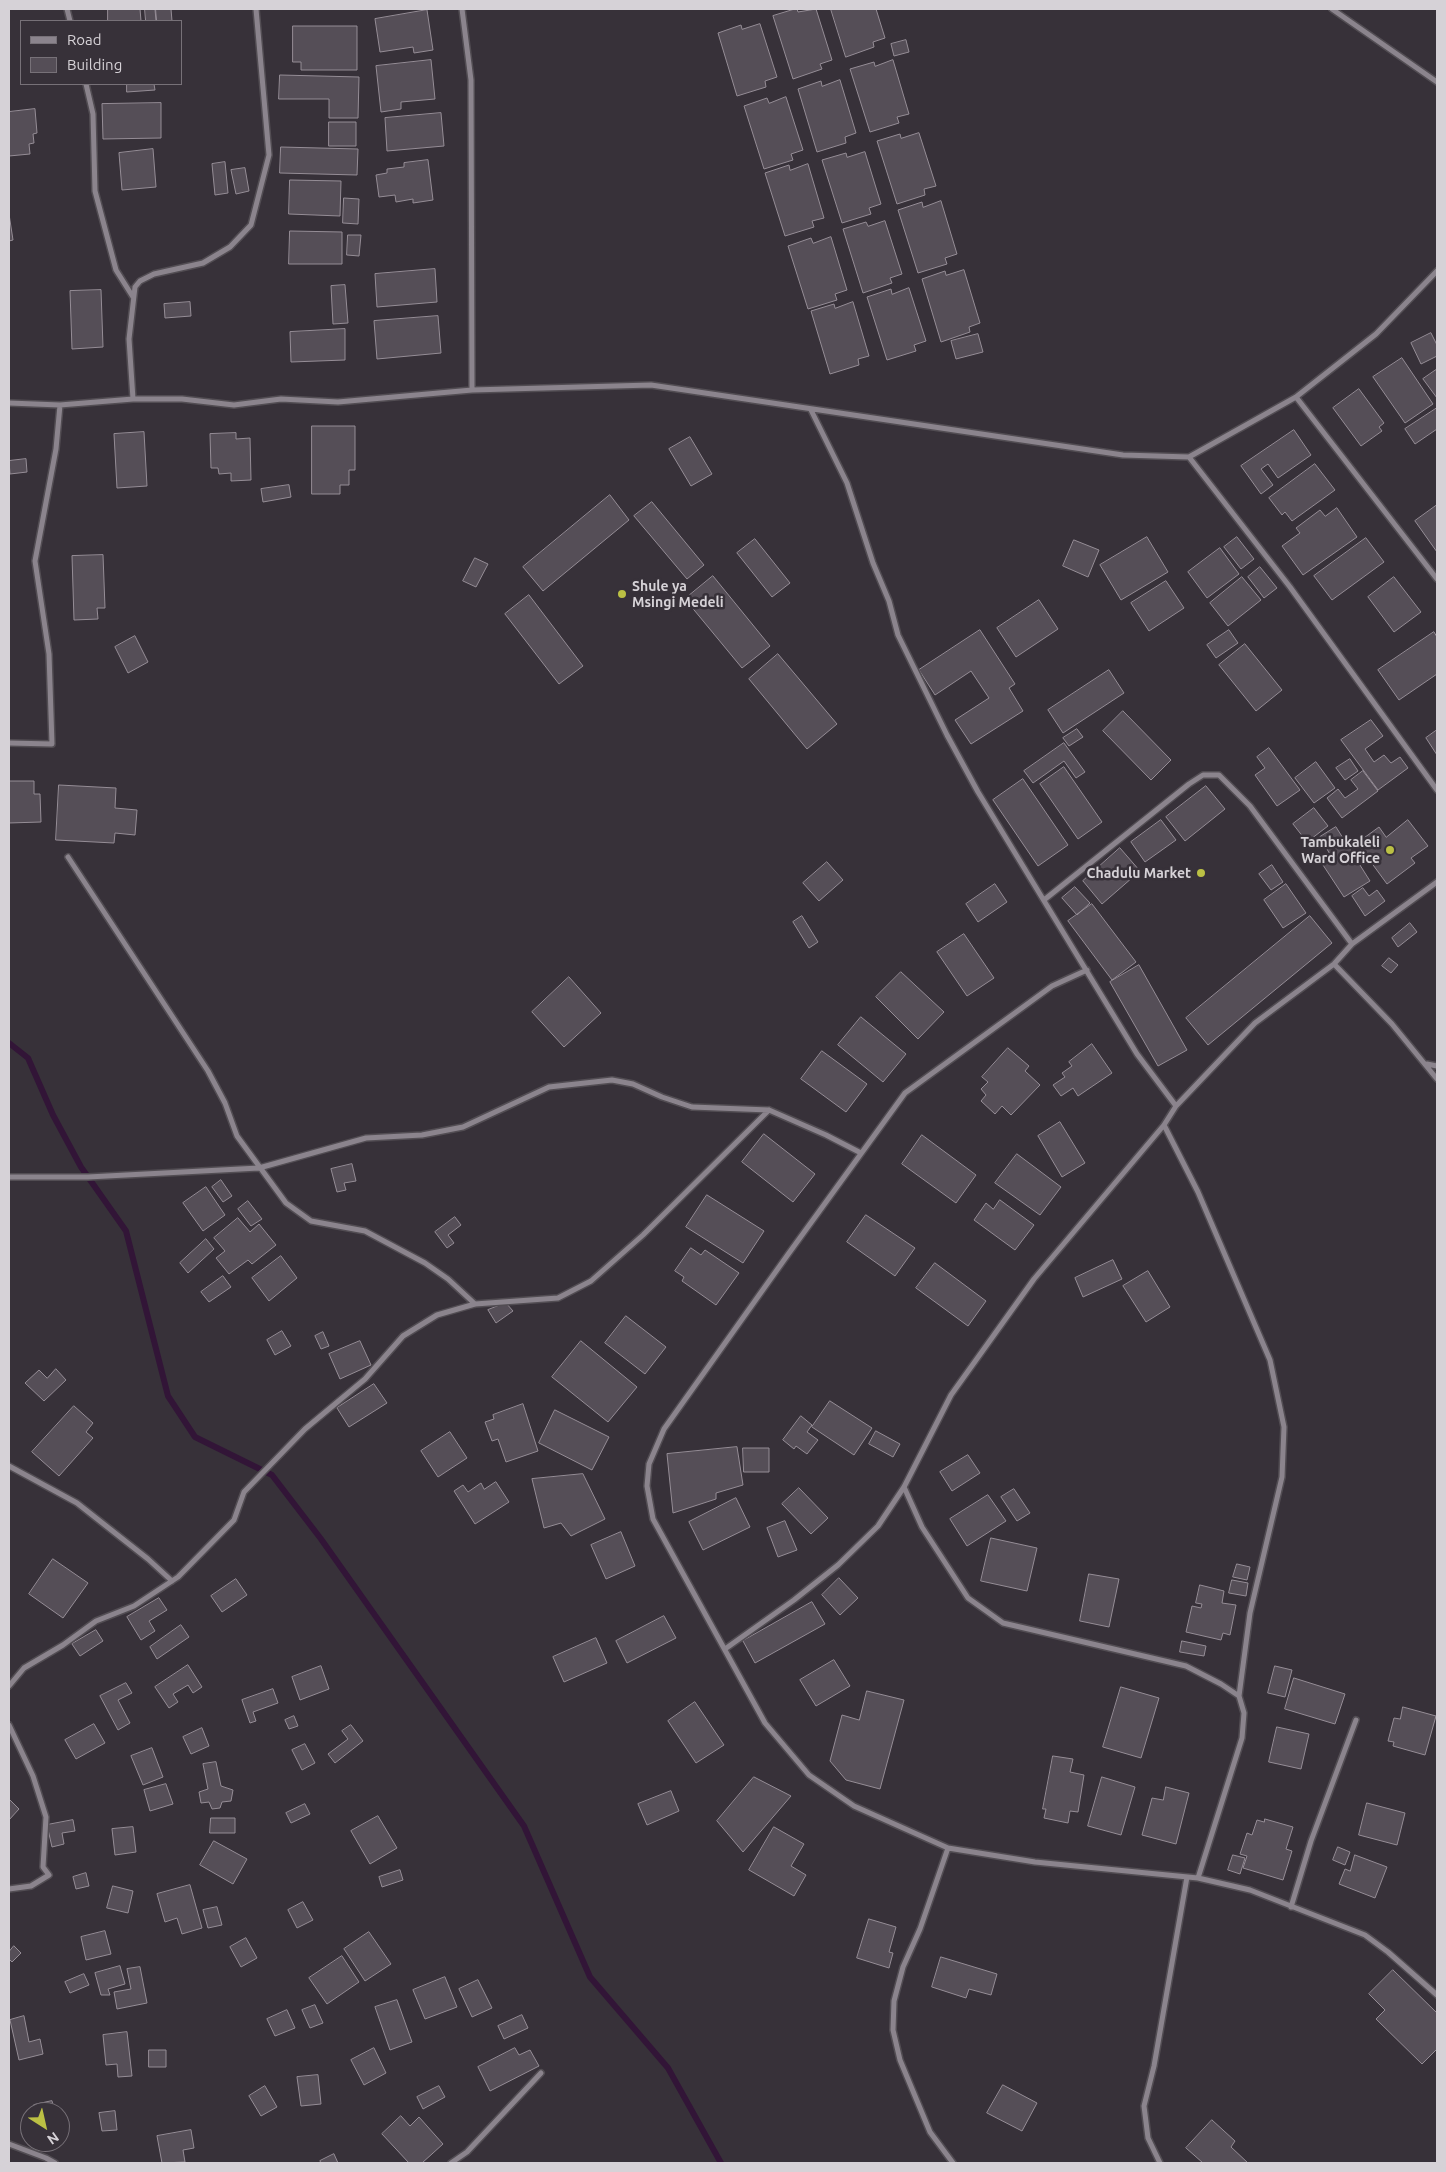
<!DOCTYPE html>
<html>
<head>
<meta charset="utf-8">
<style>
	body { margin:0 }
	#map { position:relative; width:1446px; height:2172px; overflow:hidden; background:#373139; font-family:Ubuntu,sans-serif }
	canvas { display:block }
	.frame { position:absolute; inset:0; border:10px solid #d6d2d7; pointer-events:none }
	.legend { position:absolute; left:20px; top:20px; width:162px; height:65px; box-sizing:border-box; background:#373139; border:1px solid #777178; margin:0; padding:6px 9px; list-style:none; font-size:15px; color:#d6d2d7 }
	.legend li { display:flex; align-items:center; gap:10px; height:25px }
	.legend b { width:25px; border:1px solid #777178 }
	.north { position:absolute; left:20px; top:2102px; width:50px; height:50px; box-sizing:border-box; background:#373139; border:1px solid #777178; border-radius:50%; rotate:145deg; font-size:14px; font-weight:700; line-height:20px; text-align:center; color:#d6d2d7 }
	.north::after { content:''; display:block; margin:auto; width:18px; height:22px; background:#bbc044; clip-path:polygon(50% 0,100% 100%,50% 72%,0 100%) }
</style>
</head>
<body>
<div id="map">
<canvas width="1446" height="2172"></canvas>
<div class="frame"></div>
<ul class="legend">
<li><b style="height:6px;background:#8b848d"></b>Road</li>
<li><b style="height:14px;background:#554e57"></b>Building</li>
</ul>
<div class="north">N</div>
</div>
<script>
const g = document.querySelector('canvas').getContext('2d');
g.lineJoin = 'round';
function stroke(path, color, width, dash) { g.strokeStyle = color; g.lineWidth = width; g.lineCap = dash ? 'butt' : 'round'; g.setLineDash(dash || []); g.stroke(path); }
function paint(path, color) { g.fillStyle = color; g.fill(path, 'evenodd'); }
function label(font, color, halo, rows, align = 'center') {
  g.font = font + ' Ubuntu,sans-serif'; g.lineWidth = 5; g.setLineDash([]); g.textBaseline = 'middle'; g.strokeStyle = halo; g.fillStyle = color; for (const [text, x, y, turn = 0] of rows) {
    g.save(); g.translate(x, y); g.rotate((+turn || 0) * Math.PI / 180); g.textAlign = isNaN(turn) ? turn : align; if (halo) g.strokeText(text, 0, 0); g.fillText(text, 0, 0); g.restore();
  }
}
const stream = new Path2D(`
	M9,1043L28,1058L53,1115L81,1167L126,1231L168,1396L195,1437L272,1475L321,1539L524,1826L590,1977L668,2068L721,2163`);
const building = new Path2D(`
	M108,9H140L141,21H108Z
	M145,9H155L156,21H146Z
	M156,9H171L172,21H157Z
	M795,9H797L798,12L816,9L832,60L820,64L822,69L793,79L773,16Z
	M831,9H876L885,38L873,42L874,47L846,57Z
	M427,10L433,50L414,53L413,47L380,52L375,19Z
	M760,24L777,77L765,81L766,87L737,96L718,33L741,25L742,29Z
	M293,26H357V70H301V62H293Z
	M906,40L909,52L894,56L891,44Z
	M431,60L435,99L401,102V109L381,112L376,66Z
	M893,60L909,114L897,117L899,123L870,132L850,69L874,62L875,66Z
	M280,75L359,77L358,118H329V99H279Z
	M840,80L856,133L845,137L846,143L817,152L798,89L821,81L822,86Z
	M127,84H154L155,90L127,92Z
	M786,97L803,150L791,154L793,160L764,169L744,106L767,98L769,103Z
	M161,103V138L103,139L102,104Z
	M35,109L37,133L33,134L34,143L29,144L30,154L9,156V112Z
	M441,113L444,146L387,151L385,118Z
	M329,122H356V146H329Z
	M919,133L936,186L924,189L925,195L897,204L877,141L900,134L901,138Z
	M281,147L358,149L357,175L280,173Z
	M153,149L156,187L122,190L119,153Z
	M865,152L881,204L869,208L871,214L842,223L822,160L846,153L847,157Z
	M428,160L433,200L413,203V199L396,202L395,195L379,197L376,175L387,173V169L404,167V163Z
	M225,162L228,193L215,195L212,164Z
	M808,164L824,218L812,221L814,227L785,236L765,173L789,165L790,170Z
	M245,168L249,191L236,194L231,170Z
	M290,180L341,181L340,216L289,214Z
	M344,198L359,199L358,224L343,223Z
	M941,201L957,254L945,258L947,264L918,273L898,210L922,202L923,207Z
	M9,214L13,240L9,241Z
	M885,221L902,274L890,278L892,283L863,293L843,229L866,222L868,226Z
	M290,231L342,232V264H289Z
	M348,235H361L359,256L347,255Z
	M831,237L847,290L835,294L837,300L808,309L788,246L811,238L813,243Z
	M435,269L437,302L377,307L375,274Z
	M964,270L980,323L969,327L970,332L941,342L922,279L945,271L946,275Z
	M345,285L348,323L333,324L331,286Z
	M909,288L926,341L914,345L916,351L887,360L867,297L891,289L892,294Z
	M101,290L103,347L72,349L70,291Z
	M190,302L191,316L165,318L164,304Z
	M853,302L869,356L858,359L859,365L830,374L811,311L834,304L835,308Z
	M438,316L441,353L377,359L374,321Z
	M345,329V360L291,362L290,332Z
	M1431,333L1437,345V356L1421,364L1411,343Z
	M978,334L983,352L956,359L951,341Z
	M1402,358L1433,404L1405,423L1373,377Z
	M1436,370L1437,372V398L1423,379Z
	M1359,389L1384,423L1379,427L1382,431L1361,446L1333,408Z
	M1437,408V429L1415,444L1405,429Z
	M312,426H355V470H349V485H340V494H312Z
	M1294,430L1311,455L1278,478L1268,464L1261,469L1273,485L1261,494L1241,466Z
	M144,432L147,486L117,488L114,434Z
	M236,433V439L250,438L251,480L231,481V473L219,474L218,468H211L210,434Z
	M690,437L712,474L691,486L669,449Z
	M26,459L27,472L10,474L9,461Z
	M1315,464L1335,490L1292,521L1285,512L1282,515L1269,498Z
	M289,485L291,497L263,502L261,489Z
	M610,495L629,520L543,591L523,567Z
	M652,502L704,565L687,579L634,516Z
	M1437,505V552L1415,521Z
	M1337,508L1357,537L1303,575L1282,546L1300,533L1296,528L1320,510L1325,516Z
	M1147,537L1168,572L1121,600L1100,565Z
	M1237,537L1254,559L1241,569L1224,547Z
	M1366,538L1384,562L1332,600L1314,576Z
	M755,539L790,583L772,597L737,553Z
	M1074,540L1099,550L1088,577L1063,566Z
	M1220,548L1239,574L1207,598L1188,572Z
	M103,555L105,608H97L98,619L74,620L72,556Z
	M475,558L488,564L476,587L463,581Z
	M1260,567L1277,588L1264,598L1248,577Z
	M713,576L770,646L742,668L685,599Z
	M1242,577L1261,600L1228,626L1210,603Z
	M1394,577L1421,612L1394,632L1368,597Z
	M1166,581L1184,608L1149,631L1131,603Z
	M529,595L583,666L559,684L505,614Z
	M1039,600L1058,629L1016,657L997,628Z
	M980,630L1015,684L1009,688L1023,711L971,744L955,720L989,698L971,671L935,695L919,670Z
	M1229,630L1238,643L1216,658L1207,645Z
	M1434,632L1437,637V674L1399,700L1378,670Z
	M135,636L148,662L128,673L115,647Z
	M1245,644L1282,690L1256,711L1219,665Z
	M778,654L837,724L807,749L749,679Z
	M1109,670L1124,693L1063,733L1048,710Z
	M1123,711L1171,760L1151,780L1103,731Z
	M1371,720L1383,736L1365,749L1374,762L1384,755L1391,763L1400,757L1408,768L1378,790L1341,740Z
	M1077,729L1083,737L1069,746L1063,738Z
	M1437,730V755L1426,738Z
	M1064,743L1085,772L1076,778L1064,761L1033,783L1024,771Z
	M1269,748L1300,790L1277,806L1255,775L1265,768L1257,757Z
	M1350,759L1358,771L1345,780L1336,768Z
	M1316,762L1335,788L1314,803L1295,778Z
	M1064,767L1102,822L1078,839L1040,784Z
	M1363,771L1378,791L1342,818L1327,798L1338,789L1345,798L1358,789L1351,780Z
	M1023,779L1068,845L1038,866L993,800Z
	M9,781H34V794H40L41,822L9,823Z
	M59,785L116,788L115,808L137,810L135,835L115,833L114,843L56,840Z
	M1206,786L1225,809L1185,841L1166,817Z
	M1314,808L1328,826L1307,842L1293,824Z
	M1161,820L1176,840L1145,862L1131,842Z
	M1408,820L1428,846L1411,858L1415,863L1387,884L1357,843L1379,827L1386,837Z
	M1336,827L1370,881L1344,897L1321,862L1331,856L1320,837Z
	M1120,848L1140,871L1102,904L1083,881Z
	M827,862L843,880L819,901L803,883Z
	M1272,865L1283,882L1271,890L1259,874Z
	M995,884L1007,902L978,922L966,904Z
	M1286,884L1306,913L1283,928L1264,900Z
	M1075,887L1090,903L1077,915L1062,898Z
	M1363,888L1369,896L1377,890L1385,901L1365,916L1352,896Z
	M1092,904L1136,962L1112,980L1068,921Z
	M802,916L818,942L809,948L793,922Z
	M1310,916L1332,943L1208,1045L1186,1018Z
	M1410,923L1417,932L1398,947L1392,938Z
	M964,934L994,978L967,996L937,952Z
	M1389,958L1398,965L1391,973L1382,966Z
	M1139,965L1187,1050L1158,1066L1110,982Z
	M901,972L944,1012L918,1039L876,997Z
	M569,977L601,1013L564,1047L532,1012Z
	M861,1017L906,1054L883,1082L838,1045Z
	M1092,1044L1112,1073L1078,1096L1073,1088L1061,1096L1053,1085L1065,1077L1062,1073L1072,1066L1069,1062Z
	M1008,1048L1029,1066L1025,1071L1040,1085L1011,1115L1002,1106L995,1114L981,1101L986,1095L981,1089L988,1082L982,1077Z
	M822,1051L867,1084L846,1112L801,1079Z
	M1060,1122L1085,1163L1062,1177L1038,1136Z
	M764,1134L815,1174L793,1202L742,1162Z
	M922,1135L976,1175L956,1203L902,1164Z
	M1017,1154L1061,1187L1040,1215L995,1183Z
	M352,1164L356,1181L344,1183L346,1190L337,1192L331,1169Z
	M221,1180L232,1196L223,1202L212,1187Z
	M206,1187L225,1215L203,1231L183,1203Z
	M707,1195L764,1231L743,1263L686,1227Z
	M1000,1200L1034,1225L1015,1250L974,1220L986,1203L993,1209Z
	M248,1201L262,1219L251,1226L238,1209Z
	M866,1215L915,1248L895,1276L847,1242Z
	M455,1217L461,1225L448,1235L454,1243L447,1248L435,1232Z
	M238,1218L250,1232L259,1224L276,1245L252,1264L248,1260L229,1274L216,1258L225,1251L214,1238Z
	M206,1239L214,1249L188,1273L180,1263Z
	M691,1248L701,1255L705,1250L739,1273L716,1305L682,1281L684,1277L675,1271Z
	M281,1256L297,1278L269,1301L252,1278Z
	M1113,1260L1122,1279L1083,1297L1075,1278Z
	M935,1263L986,1301L968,1326L916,1288Z
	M1148,1271L1170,1307L1146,1322L1123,1286Z
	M223,1276L231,1287L209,1302L201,1292Z
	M506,1303L513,1311L496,1323L488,1310Z
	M626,1316L666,1347L645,1374L605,1343Z
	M282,1331L291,1346L275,1355L267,1340Z
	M323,1332L329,1346L321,1349L315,1336Z
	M360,1341L371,1365L340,1379L329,1354Z
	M581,1341L637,1387L608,1422L552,1377Z
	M56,1369L66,1380L44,1401L25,1383L39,1370L47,1378Z
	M374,1384L387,1403L349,1427L337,1408Z
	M830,1401L872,1428L854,1455L812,1427Z
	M523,1404L538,1451L506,1462L498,1439L492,1441L485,1422L494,1419L493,1415Z
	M74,1406L93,1423L86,1432L93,1438L59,1476L32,1452Z
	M555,1410L609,1437L592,1470L539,1443Z
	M801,1416L812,1425L807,1432L818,1440L807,1454L796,1446L794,1449L783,1440Z
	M876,1431L900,1444L893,1457L869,1444Z
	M450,1432L467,1458L438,1477L421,1451Z
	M737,1447L743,1485L716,1493V1499L673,1513L667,1454Z
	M743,1448H769V1472H744Z
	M968,1455L980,1473L952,1491L940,1472Z
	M583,1474L605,1519L571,1536L561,1523L544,1528L532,1479Z
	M496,1482L509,1502L475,1524L454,1491L463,1485L468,1492L481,1483L484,1489Z
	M799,1488L828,1518L811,1534L782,1504Z
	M1014,1489L1030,1513L1017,1521L1001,1497Z
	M988,1495L1006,1521L967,1546L950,1519Z
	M736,1498L750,1527L703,1550L689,1522Z
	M785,1521L797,1550L778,1557L767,1528Z
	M621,1532L635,1566L606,1579L591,1545Z
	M991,1538L1037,1548L1027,1591L981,1581Z
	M53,1559L88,1583L63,1618L29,1594Z
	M1237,1564L1250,1567L1247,1580L1233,1577Z
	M1089,1574L1119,1579L1109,1627L1080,1621Z
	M839,1578L858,1598L840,1615L822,1595Z
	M236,1579L247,1595L222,1612L211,1596Z
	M1232,1580L1248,1583L1246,1596L1229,1593Z
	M1200,1585L1224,1591L1222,1603L1236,1605L1230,1635L1223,1633L1221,1640L1186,1632L1192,1606L1201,1608L1202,1604L1196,1603Z
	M159,1598L167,1610L149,1621L155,1631L141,1640L127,1617Z
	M812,1602L825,1624L755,1663L743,1641Z
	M664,1616L676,1638L627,1663L616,1641Z
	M181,1625L189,1637L157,1659L150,1647Z
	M96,1630L103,1641L80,1656L72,1644Z
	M596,1638L607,1663L564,1682L553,1657Z
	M1182,1641L1206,1646L1204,1656L1180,1652Z
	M834,1660L850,1686L816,1706L800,1680Z
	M188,1665L202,1687L193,1693L188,1685L173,1694L178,1702L169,1708L155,1687Z
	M321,1666L329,1689L300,1700L292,1677Z
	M1275,1666L1292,1670L1285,1697L1268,1693Z
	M1294,1678L1345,1694L1335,1724L1285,1709Z
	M126,1683L132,1693L118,1700L130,1723L118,1730L100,1696Z
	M1121,1687L1159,1698L1141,1758L1103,1747Z
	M273,1689L278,1703L253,1712L256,1721L250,1723L242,1700Z
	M867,1691L904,1700L880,1789L846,1780L830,1761L842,1715L859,1720Z
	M695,1702L724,1745L696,1763L668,1721Z
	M1403,1707L1436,1716L1425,1755L1393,1746L1394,1742L1388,1741L1394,1718L1400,1719Z
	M294,1716L298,1726L289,1729L285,1720Z
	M94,1724L105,1743L76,1759L65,1740Z
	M351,1725L363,1741L335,1763L328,1754L348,1739L342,1731Z
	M1277,1727L1309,1734L1301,1769L1269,1762Z
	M202,1728L209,1746L191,1754L183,1737Z
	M305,1744L315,1763L302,1770L292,1750Z
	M152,1748L163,1777L143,1785L131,1756Z
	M1053,1756L1073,1759L1070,1772L1084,1775L1078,1812L1070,1811L1068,1823L1044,1818L1046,1809H1043Z
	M216,1762L221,1786L233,1790L231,1801L222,1802L220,1808L212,1809L209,1802L201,1803L199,1792L208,1789L203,1764Z
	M754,1777L791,1796L743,1852L717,1821Z
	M1102,1777L1135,1787L1121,1835L1088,1826Z
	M166,1784L173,1804L150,1811L144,1790Z
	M1166,1787L1189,1793L1176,1844L1142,1835L1152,1798L1163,1800Z
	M671,1791L679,1811L647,1825L638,1804Z
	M9,1799L19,1809L9,1820Z
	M1367,1803L1405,1813L1397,1845L1359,1835Z
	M305,1804L310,1814L291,1823L286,1813Z
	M378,1816L397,1848L370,1864L351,1831Z
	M211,1818H235V1833H210Z
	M1265,1819L1293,1827L1286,1849L1292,1851L1283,1880L1243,1868L1247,1856L1240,1854L1247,1833L1252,1835L1257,1820L1264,1822Z
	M73,1820L75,1831L62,1833L64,1844L52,1847L47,1825Z
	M133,1827L136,1852L115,1855L112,1829Z
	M774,1827L804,1844L791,1866L806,1875L794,1896L749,1870Z
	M214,1841L247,1859L233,1884L200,1865Z
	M1338,1847L1350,1852L1345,1865L1333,1860Z
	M1233,1855L1245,1858L1240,1874L1228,1870Z
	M1355,1855L1387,1867L1375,1898L1339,1884L1345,1869L1350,1871Z
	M400,1870L403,1880L382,1887L379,1877Z
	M86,1873L89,1886L76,1889L73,1877Z
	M190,1885L202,1928L182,1934L177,1918L165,1922L157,1894Z
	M113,1886L133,1891L128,1913L107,1908Z
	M303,1902L313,1920L297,1928L288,1910Z
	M217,1907L222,1925L208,1928L203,1910Z
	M869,1919L896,1927L889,1952L893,1953L889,1968L857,1958Z
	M105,1931L111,1954L86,1960L81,1937Z
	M369,1932L391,1964L365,1981L344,1949Z
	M246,1938L257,1958L241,1967L230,1947Z
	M14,1946L21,1953L12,1962L9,1959V1952Z
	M342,1956L359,1982L327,2004L309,1978Z
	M941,1957L997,1974L991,1995L969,1989L966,1998L932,1987Z
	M120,1966L125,1984L108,1989L110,1995H101L95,1973Z
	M140,1967L147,2003L117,2009L114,1992L131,1989L127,1969Z
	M1393,1970L1437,2013V2049L1422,2064L1376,2019L1385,2010L1369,1994Z
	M84,1974L89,1985L70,1993L65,1982Z
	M445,1977L457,2007L425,2019L413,1990Z
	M478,1980L492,2008L472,2017L459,1989Z
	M397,2000L412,2042L390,2050L375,2007Z
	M315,2005L323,2023L310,2028L302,2010Z
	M287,2010L295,2028L275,2036L267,2019Z
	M522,2015L528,2028L504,2039L498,2026Z
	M24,2016L29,2042L40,2039L43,2054L19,2060L10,2020Z
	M127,2032L132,2076L118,2077L117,2064L106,2065L103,2035Z
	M374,2048L386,2073L364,2085L351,2060Z
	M515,2048L519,2055L530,2050L539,2066L490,2091L478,2067Z
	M149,2050H166V2067H149Z
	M318,2075L321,2104L301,2106L297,2077Z
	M1003,2085L1037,2103L1022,2131L987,2113Z
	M265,2086L277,2107L261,2116L249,2096Z
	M439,2086L445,2097L423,2109L417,2097Z
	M52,2101L55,2112H36L34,2105Z
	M115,2111L117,2130L102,2131L99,2113Z
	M401,2116L410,2126L419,2117L443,2144L422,2163H409L382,2134Z
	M1212,2120L1235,2141L1231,2147L1248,2163H1203L1186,2148Z
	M191,2130L194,2148L183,2150L185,2162L162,2163L157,2136Z
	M334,2154L338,2163H321L320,2161Z`);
const minor = new Path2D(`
	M67,9L70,21
	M462,9L471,80L472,390
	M1332,9L1437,82
	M86,84L93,114L95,191L116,270L133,297
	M1296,397L1437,579
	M133,399L129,339L135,287L140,281L154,274L203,263L230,247L251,225L269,155L256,9
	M9,403L60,405L133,399H182L234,405L281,399L338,402L472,390L651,385L1123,455L1189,457L1296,397L1376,334L1437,271
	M811,410L847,483L873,563L889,601L898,635L947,735L978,792L1137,1054L1176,1106
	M1189,457L1290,587L1437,790
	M9,743L52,744L49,654L35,561L56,449L60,405
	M68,857L208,1071L225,1103L237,1136L286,1203L311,1221L365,1231L425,1263L448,1279L475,1304
	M1044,900L1189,784L1203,775H1219L1250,806L1352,944
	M1334,964L1392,1024L1437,1079
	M1087,970L1052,986L905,1093L789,1253L664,1429L649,1464L647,1486L653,1519L765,1723L809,1775L854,1806L948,1848L1035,1862L1198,1878L1250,1890L1365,1935L1388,1952L1437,1995
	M1427,1064L1437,1066
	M1164,1125L1198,1192L1270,1360L1284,1427L1282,1477L1250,1613L1239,1696
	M9,1177H88L259,1168L366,1138L422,1135L463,1127L549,1087L612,1080L633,1084L662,1097L692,1107L769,1110L826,1135L861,1153
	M9,1466L77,1503L148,1559L172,1581
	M904,1487L922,1527L968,1598L1003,1623L1186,1666L1221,1684L1239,1696L1244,1713L1242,1738L1198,1878
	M725,1649L794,1600L838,1565L878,1526L904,1487L951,1395L1034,1279L1164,1125L1176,1106L1255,1023L1334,964L1352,944L1437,882
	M9,1686L24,1668L63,1645L96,1621L134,1606L178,1577L234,1520L244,1492L305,1429L365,1379L403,1336L437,1315L475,1304L558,1298L591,1281L643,1235L769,1110
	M9,1725L33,1776L46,1817L43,1867L49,1875L31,1886L9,1889
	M948,1848L920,1929L903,1967L894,2001L893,2030L900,2060L930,2132L953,2163
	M1291,1907L1311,1841L1356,1720
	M9,2144L46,2158L55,2163
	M451,2163L467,2152L541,2073
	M1160,2163L1148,2138L1144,2106L1154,2066L1187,1877`);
const markers = [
	[622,594,5,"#bbc044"],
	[1390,850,5,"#bbc044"],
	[1201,873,5,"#bbc044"]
];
const poiNames = [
	["Shule ya",632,586,"left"],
	["Msingi Medeli",632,602,"left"],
	["Tambukaleli",1380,842],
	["Ward Office",1380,858],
	["Chadulu Market",1191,873]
];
stroke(stream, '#321537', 6);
paint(building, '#554e57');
stroke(building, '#958d96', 1);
stroke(minor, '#524d53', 8);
stroke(minor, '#8b848d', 5);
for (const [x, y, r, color] of markers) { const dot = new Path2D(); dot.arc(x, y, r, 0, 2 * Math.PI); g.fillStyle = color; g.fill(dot); stroke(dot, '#373139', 2); }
label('bold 14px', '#d6d2d7', '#373139', poiNames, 'right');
</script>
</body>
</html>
